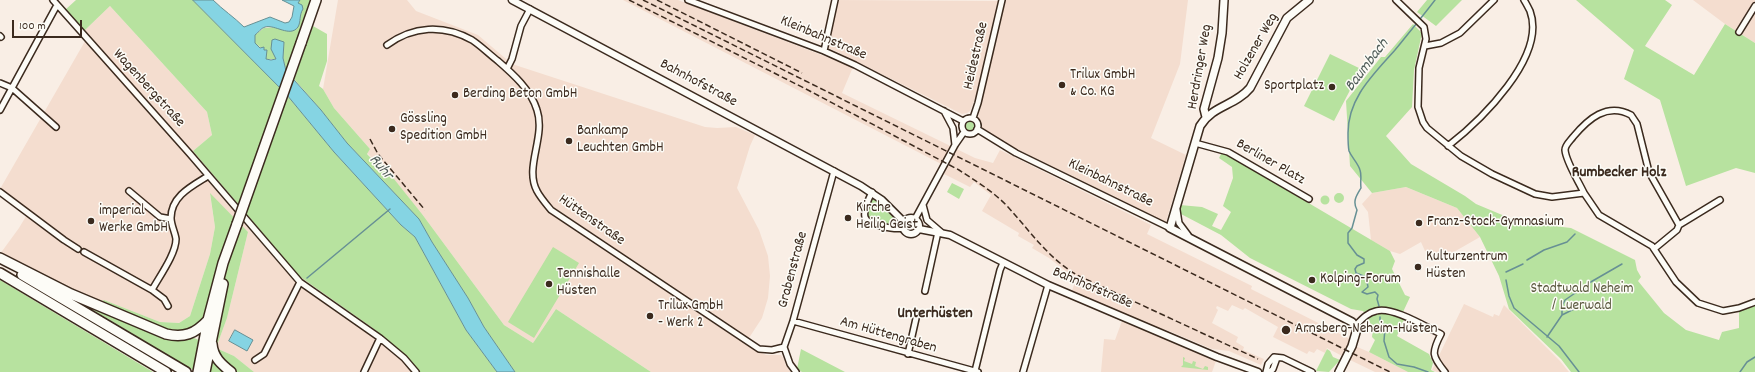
<!DOCTYPE html>
<html>
<head>
<meta charset="utf-8">
<style>
	body { margin:0 }
	#map { position:relative; width:1755px; height:372px; overflow:hidden; background:#f9eee5; font-family:Dekko,sans-serif }
	canvas { display:block }
	.scale { position:absolute; left:12px; top:20px; width:70px; height:18px; box-sizing:border-box; border:2px solid #3b2a1e; border-top:0; padding-left:5px; font-size:12px; line-height:14px; white-space:nowrap; color:#3b2a1e; -webkit-text-stroke:3px #fdfcf7; paint-order:stroke }
</style>
</head>
<body>
<div id="map">
<canvas width="1755" height="372"></canvas>
<div class="scale">100 m</div>
</div>
<script>
const g = document.querySelector('canvas').getContext('2d');
g.lineJoin = 'round';
function paint(path, color) { g.fillStyle = color; g.fill(path, 'evenodd'); }
function stroke(path, color, width, dash) { g.strokeStyle = color; g.lineWidth = width; g.lineCap = dash ? 'butt' : 'round'; g.setLineDash(dash || []); g.stroke(path); }
function label(font, color, halo, rows, align = 'center') {
  g.font = font + ' Dekko,sans-serif'; g.lineWidth = 3; g.setLineDash([]); g.textBaseline = 'middle'; g.strokeStyle = halo; g.fillStyle = color; for (const [text, x, y, turn = 0] of rows) {
    g.save(); g.translate(x, y); g.rotate((+turn || 0) * Math.PI / 180); g.textAlign = isNaN(turn) ? turn : align; if (halo) g.strokeText(text, 0, 0); g.fillText(text, 0, 0); g.restore();
  }
}
const built = new Path2D(`
	M338,0H407L416,11L478,35L512,64L705,127L717,128L736,127L755,135L750,146L737,188L759,230L768,256L770,276L768,298L762,318L745,344L766,355H781L784,359L786,366L791,372H651L556,309L533,343L504,325L422,214L381,164L380,166L367,153L370,149L334,108L323,89Z
	M623,0H678L853,67L842,93L975,158L993,163L1000,150L1151,225L1147,234L1252,286L1251,289L1350,339L1344,357L1327,348L1325,353L1317,349L1314,353L1309,351L1307,354L1273,337L1278,327L1245,308L1243,310L1232,305L1228,311L1217,306L1216,308L1218,310L1212,323L1238,337L1236,342L1244,347L1243,350L1264,359L1261,365L1229,351L1212,349L1169,331L1131,320L1071,294L1076,279L1049,258L1032,248L1034,245L1018,236L1019,233L982,211L991,195L974,182L970,187L944,174L947,167Z
	M835,0L1000,1L980,86L970,111L967,113L962,114L827,47Z
	M1004,0H1188L1180,64L1151,138L1186,155L1166,222L996,139L981,129L978,118Z
	M1693,0H1755V43L1725,24Z
	M110,6L207,112L212,135L193,151L189,159L289,275L308,290L388,347L414,372H254L234,356L216,348L227,318L248,232L210,194L215,227L210,254L190,316L179,323L160,322L104,300L98,305L0,254L19,228L28,213L0,191V189L88,36L84,31Z
	M1406,187L1457,208L1480,237L1438,261L1432,251H1425L1421,242L1400,254L1390,251L1371,240L1368,212L1362,204L1372,193Z
	M1464,304L1493,317L1494,314L1499,316L1504,305L1560,361L1569,372H1437L1432,370Z
	M1122,321L1216,361L1212,372H1101L1104,339L1115,340Z
	M1355,346L1369,352L1408,372H1375L1348,359Z`);
const green = new Path2D(`
	M76,0H193L287,95L334,152L401,225L415,237L466,330L497,372H420L408,360L374,329L299,276L193,151L212,135L207,112L110,6L84,31L65,10Z
	M300,0H310L286,71L283,58L284,42L276,59H266L264,50L255,43V35L264,28L276,27L282,29L299,24L301,13L298,3Z
	M1427,0H1462L1436,26L1417,12Z
	M1576,0H1665L1672,5L1645,46L1694,75L1725,24L1755,43V173L1736,168L1686,186L1660,100L1624,79L1634,50Z
	M1413,24L1422,33L1414,70L1412,107L1386,136L1411,164L1465,196L1476,204L1519,222L1571,228L1635,260L1637,270L1641,277L1638,281L1664,313L1686,330L1719,340L1722,332L1739,328V310L1755,303V372H1571L1561,359L1509,309L1499,276L1480,237L1457,208L1406,187L1372,193L1350,166L1346,101L1381,57H1385Z
	M313,26L327,34V61L319,86L323,89L334,108L370,149L367,154L379,166L382,164L422,214L504,325L533,343L556,309L651,372H515L484,327L468,298L432,242L419,219L347,143L321,110L294,79Z
	M1330,54L1361,69L1334,121L1304,106Z
	M965.5 126a4.5 4.5 0 1 1 9 0a4.5 4.5 0 1 1-9 0Z
	M1222,152L1390,251L1395,261L1392,269L1405,295L1410,297L1403,312C1387,309 1380,304 1366,315L1363,311L1351,309L1250,258L1221,235L1181,214L1180,205L1202,207L1218,214L1212,226L1221,230L1231,212L1223,206L1233,178L1232,167L1219,158Z
	M952,183L964,189L959,199L947,192Z
	M1334 198a5 5 0 1 1 10 0a5 5 0 1 1-10 0Z
	M210,193L248,232L227,318L216,348L234,356L254,372H236L224,363L214,343L218,321L177,333L99,303L104,300L160,322L179,323L190,316L210,254L215,227Z
	M1320.5 200a4.5 4.5 0 1 1 9 0a4.5 4.5 0 1 1-9 0Z
	M872,198L875,199L898,222L897,226L869,219L866,214L869,200Z
	M553,247L579,263L534,338L508,322Z
	M0,280L153,372H0Z
	M94,308L162,336L192,337L201,341L195,371L93,310Z
	M1383,312L1409,320L1408,322L1404,320L1397,336L1429,354L1433,363L1431,370L1435,372H1408L1369,352L1375,340L1372,337L1373,329L1367,316Z
	M801,349L845,372H802L797,369Z
	M1327,349L1330,351L1333,357L1340,360L1329,372L1316,371Z
	M211,353L226,372H209Z
	M1183,357L1185,358L1184,361L1192,364L1193,361L1196,362L1195,366L1203,369L1205,366L1208,367V370L1181,367L1183,365Z`);
const water = new Path2D(`
	M193,0H213C223,10 234,17 244,27L270,17L285,23L289,22L292,17L294,6L282,0H300L298,3L302,5L303,9C299,15 301,22 298,27C290,38 275,24 265,27C261,28 258,33 255,35V43L260,48L264,47V50H267L266,59L271,60L276,59L271,49L272,40L275,39L284,42L283,58L286,71L321,110L347,143L419,219L432,242L468,298L484,327L515,372H497L466,330L415,237L401,225L334,152L287,95Z
	M235,330L253,340L247,351L229,341Z`);
const stream = new Path2D(`
	M1527,260L1544,250L1567,242L1575,234
	M1506,272L1523,264
	M307,278L390,209
	M1506,280L1509,296L1514,308L1559,346L1579,372
	M1589,283L1622,264
	M1379,306L1377,299L1378,295L1375,292L1367,294L1362,292L1368,287L1366,277L1356,273L1355,269L1357,266L1364,263V259L1357,255L1348,243V233L1352,228L1357,210C1352,201 1357,195 1361,188C1360,181 1362,176 1360,170C1358,163 1352,158 1349,151C1348,146 1348,139 1348,133C1348,98 1373,75 1395,50C1408,34 1422,17 1435,0
	M1562,315L1576,308
	M1380,317V320L1385,328L1384,341L1389,357L1397,364L1414,367L1428,372
	M1547,337L1562,315V306L1565,300L1581,289
	M1740,372L1747,362L1755,357`);
const minor = new Path2D(`
	M53,0L190,154L300,282L380,338L404,358L416,372
	M688,0L824,51L855,65L963,121
	M1396,0L1424,27L1426,39L1419,68L1418,107L1423,122L1427,128L1461,156L1492,174L1535,194L1552,197L1584,193L1599,215L1652,246L1676,282L1698,303L1723,311L1739,308L1755,302
	M1739,32L1755,6
	M0,36L1,37
	M387,45C413,26 443,24 472,40C481,46 489,54 498,61C513,74 531,90 537,110C546,137 524,167 537,191C540,197 546,204 551,210L759,349L772,350L784,347
	M1425,46L1441,43L1460,33L1494,0
	M824,51L835,0
	M507,69L512,59L521,26L530,9
	M0,83L12,88L56,127
	M0,110L57,5
	M944,111L953,128L955,145
	M962 126a8 8 0 1 1 16 0a8 8 0 1 1-16 0Z
	M973,118L978,103L1002,0
	M977,129L1016,153L1170,228
	M1195,143L1228,152L1309,199
	M1448,146C1480,121 1547,57 1530,11C1528,7 1526,3 1524,0
	M129,191L160,217L171,219
	M0,192L64,240L78,249
	M872,192C869,198 863,210 865,217C867,225 895,230 903,228
	M1584,193C1579,182 1566,162 1565,150C1565,145 1570,141 1573,137C1588,119 1607,102 1631,115L1637,124L1649,172L1679,225L1677,230L1654,249
	M923,205L927,220L941,232
	M1177,210L1179,223L1188,235
	M915,219L955,145L964,132
	M1679,225L1720,200
	M84,252L152,290L164,299L168,306
	M152,290C159,277 176,254 176,239C175,232 171,225 171,218C171,196 192,186 208,176
	M925,291L938,232
	M793,321L978,372
	M1356,325C1362,319 1367,313 1376,311C1392,306 1426,327 1441,334C1431,353 1432,356 1445,372
	M908,354L917,314
	M255,360L264,354L300,282
	M975,371L1000,270L1003,263
	M364,372L380,338
	M796,372L790,364L784,347L793,321L834,171
	M1023,372L1048,285
	M1266,372L1268,364L1274,357L1283,358L1312,372
	M1270,372L1273,369L1277,358`);
const tertiary = new Path2D(`
	M512,0L861,186L882,200L904,222
	M903 226a8 8 0 1 1 16 0a8 8 0 1 1-16 0Z
	M919,229L950,235L1048,285L1217,357L1258,372`);
const secondary = new Path2D(`
	M1309,0L1287,18L1250,88C1235,106 1213,105 1200,126L1170,228L1352,322L1357,329L1352,346L1339,372
	M1206,117L1204,109L1218,58L1222,33L1224,0`);
const motorway = new Path2D(`
	M301,43L316,0
	M0,258L71,294L166,334C184,338 195,334 208,320
	M0,273L166,372
	M22,275L186,372
	M212,344C213,357 221,364 231,372
	M198,372L208,320L223,263L237,224
	M205,372L223,284`);
const rail = new Path2D(`
	M629,0L806,89L959,170C976,181 994,192 1008,207C1030,231 1048,258 1077,275L1258,359
	M643,0L1390,372
	M657,0L802,73
	M370,139L378,154L425,210`);
const motorwayBridge = new Path2D(`
	M237,224L301,43`);
const markers = [
	[1062,85,4,"#3b2a1e"],
	[1332,87,4,"#3b2a1e"],
	[455,95,4,"#3b2a1e"],
	[392,129,4,"#3b2a1e"],
	[569,141,4,"#3b2a1e"],
	[848,218,4,"#3b2a1e"],
	[91,221,4,"#3b2a1e"],
	[1419,223,4,"#3b2a1e"],
	[1418,267,4,"#3b2a1e"],
	[1312,280,4,"#3b2a1e"],
	[549,284,4,"#3b2a1e"],
	[650,316,4,"#3b2a1e"],
	[1286,330,5,"#3b2a1e"]
];
const streetNames = [
	["Kleinbahnstraße",823,39,23],
	["Holzener Weg",1257,47,-60],
	["Heidestraße",977,56,-77],
	["Herdringer Weg",1201,67,-80],
	["Bahnhofstraße",698,84,28],
	["Wagenbergstraße",148,89,48],
	["Berliner Platz",1270,163,30],
	["Kleinbahnstraße",1110,184,26],
	["Hüttenstraße",591,221,35],
	["Grabenstraße",794,270,-75],
	["Bahnhofstraße",1092,289,23],
	["Am Hüttengraben",888,336,16]
];
const poiNames = [
	["Trilux GmbH",1070,76],
	["& Co. KG",1070,93],
	["Sportplatz",1324,87,"right"],
	["Berding Beton GmbH",463,95],
	["Gössling",400,120],
	["Spedition GmbH",400,137],
	["Bankamp",577,132],
	["Leuchten GmbH",577,149],
	["Kirche",856,209],
	["Heilig Geist",856,226],
	["imperial",99,212],
	["Werke GmbH",99,229],
	["Franz-Stock-Gymnasium",1427,223],
	["Kulturzentrum",1426,258],
	["Hüsten",1426,275],
	["Tennishalle",557,275],
	["Hüsten",557,292],
	["Kolping-Forum",1320,280],
	["Trilux GmbH",658,307],
	["- Werk 2",658,324],
	["Arnsberg-Neheim-Hüsten",1295,330]
];
const parkNames = [
	["Stadtwald Neheim",1582,290],
	["/ Luerwald",1582,307]
];
const waterNames = [
	["Baumbach",1368,66,-53],
	["Ruhr",380,168,49]
];
const neighbourhoodNames = [
	["Rumbecker Holz",1619,174],
	["Unterhüsten",935,315]
];
paint(built, '#f4ddcf');
paint(green, '#b7e29f');
paint(water, '#85d4e3');
stroke(water, '#679094', 1);
stroke(stream, '#679094', 1.5);
stroke(minor, '#3b2a1e', 8);
stroke(tertiary, '#3b2a1e', 9);
stroke(secondary, '#3b2a1e', 10);
stroke(motorway, '#3b2a1e', 12);
stroke(minor, '#fdfcf7', 5);
stroke(tertiary, '#fdfcf7', 6);
stroke(secondary, '#fdfcf7', 7);
stroke(motorway, '#fdfcf7', 9);
stroke(rail, '#3b2a1e', 1.5, [6, 3]);
stroke(motorwayBridge, '#3b2a1e', 12, []);
stroke(motorwayBridge, '#fdfcf7', 9);
for (const [x, y, r, color] of markers) { const dot = new Path2D(); dot.arc(x, y, r, 0, 2 * Math.PI); g.fillStyle = color; g.fill(dot); stroke(dot, '#fdfcf7', 1.5); }
label('15px', '#3b2a1e', '#fdfcf7', streetNames);
label('15px', '#3b2a1e', '#fdfcf7', poiNames, 'left');
label('15px', '#5a583e', '#fdfcf7', parkNames);
label('italic 16px', '#515d59', '#fdfcf7', waterNames);
label('bold 16px', '#3b2a1e', '#fdfcf7', neighbourhoodNames);
</script>
</body>
</html>
